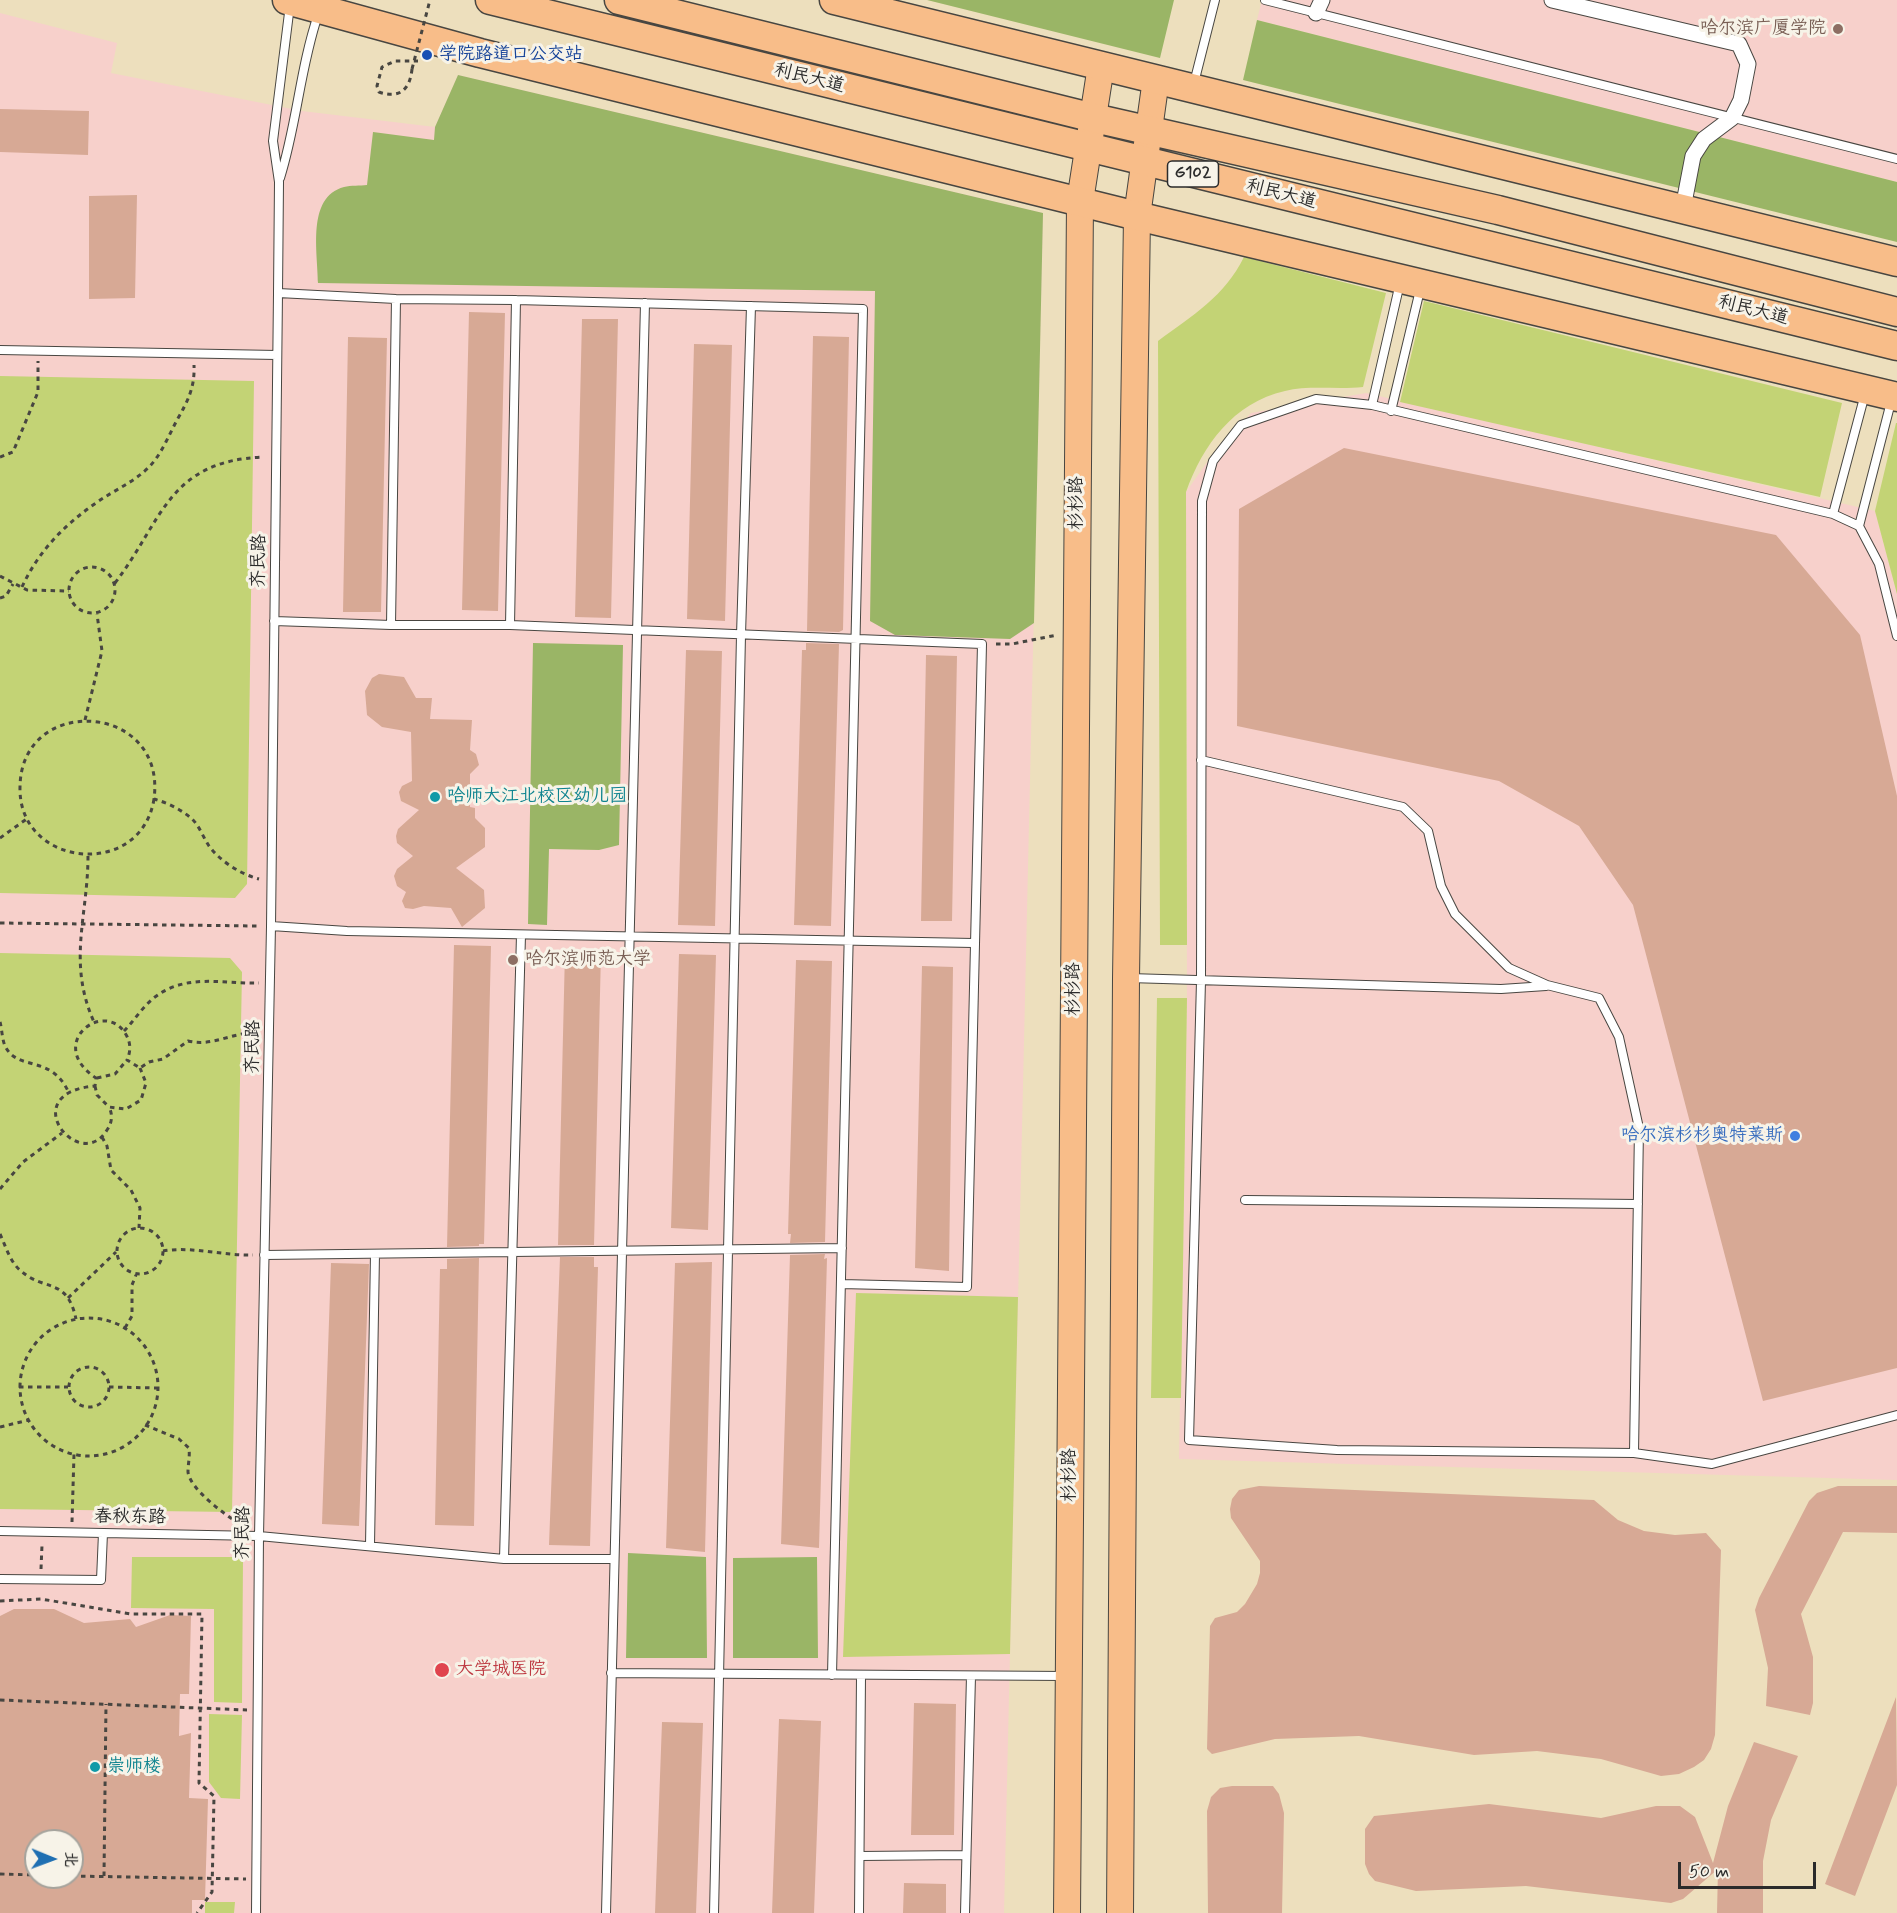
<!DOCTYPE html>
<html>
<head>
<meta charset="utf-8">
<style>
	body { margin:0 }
	#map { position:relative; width:1897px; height:1913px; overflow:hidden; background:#eddfbd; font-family:Mynerve,"LXGW WenKai TC",sans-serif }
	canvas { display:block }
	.north { position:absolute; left:24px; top:1829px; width:60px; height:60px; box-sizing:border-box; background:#f7f3e8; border:2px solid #a5a39c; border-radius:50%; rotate:91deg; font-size:16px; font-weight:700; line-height:24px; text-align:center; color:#2b2b2b }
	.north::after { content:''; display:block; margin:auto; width:21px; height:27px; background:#1f6fb2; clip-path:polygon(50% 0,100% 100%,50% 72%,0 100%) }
	.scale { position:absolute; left:1678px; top:1862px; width:138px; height:27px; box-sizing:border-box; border:3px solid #2b2b2b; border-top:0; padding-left:8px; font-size:18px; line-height:21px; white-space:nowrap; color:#2b2b2b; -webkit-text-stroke:4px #f7f3e8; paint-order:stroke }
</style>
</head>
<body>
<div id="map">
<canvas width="1897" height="1913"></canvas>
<div class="north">北</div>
<div class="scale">50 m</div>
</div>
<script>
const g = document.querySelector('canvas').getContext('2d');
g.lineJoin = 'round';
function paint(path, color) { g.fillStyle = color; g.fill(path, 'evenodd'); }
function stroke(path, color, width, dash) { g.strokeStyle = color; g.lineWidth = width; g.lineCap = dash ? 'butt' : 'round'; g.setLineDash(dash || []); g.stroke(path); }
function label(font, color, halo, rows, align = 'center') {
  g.font = font + ' Mynerve,"LXGW WenKai TC",sans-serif'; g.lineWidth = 6; g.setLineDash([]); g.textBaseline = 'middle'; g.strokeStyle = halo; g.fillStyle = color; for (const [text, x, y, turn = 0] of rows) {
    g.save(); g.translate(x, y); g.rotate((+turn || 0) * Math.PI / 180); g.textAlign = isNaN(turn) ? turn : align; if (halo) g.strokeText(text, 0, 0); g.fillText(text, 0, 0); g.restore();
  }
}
const built = new Path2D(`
	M1262,0H1897V182L1257,20Z
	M0,13L117,43L111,73L302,111L435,127L458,75L1043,213L1004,1913H0ZM36,1841H72V1877H36Z
	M1366,393L1875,511L1897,594V1480L1179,1459L1187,998L1186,492L1210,458L1251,413Z`);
const green = new Path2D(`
	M1244,257L1386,293L1363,387C1338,390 1309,385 1285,391C1233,403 1203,445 1186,492L1187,945H1160L1158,341C1192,316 1225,296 1244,257Z
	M1424,301L1842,403L1820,497L1400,402Z
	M0,376L254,381L247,884L235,898L0,893Z
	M1896,423H1897V594L1875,511Z
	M0,953L230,958L242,972L232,1512L0,1509Z
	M1157,998H1187L1181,1398H1151Z
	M856,1293L1018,1297L1010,1654L843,1657Z
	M132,1557H243L242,1703L214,1702V1609L131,1608Z
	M209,1714L242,1715L240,1799L221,1798L209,1782Z
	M205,1902H235L234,1913H205Z`);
const forest = new Path2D(`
	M927,0H1174L1160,58Z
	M1257,20L1897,182V242L1243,80Z
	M458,75L1043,213L1034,623L1010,639L895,635L870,621L875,291L318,283C318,253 306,197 344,187C351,185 360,186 367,185L373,132L434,140L435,127Z
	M533,643L623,645L619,845L599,850L549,849L547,925L528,924Z
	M628,1553L706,1557L707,1658H626Z
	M817,1557L818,1658H733V1558Z`);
const building = new Path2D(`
	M0,109L89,111L88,155L0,152Z
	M137,195L135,298L89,299V196Z
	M469,312L505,313L498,611L462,610Z
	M582,319H618L611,618L575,617Z
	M813,336L849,337L843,630L839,632L807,631Z
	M348,337L387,338L381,612H343Z
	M694,344L732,345L725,621L687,619Z
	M1344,448L1776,535L1860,635L1897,796V1368L1763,1401L1633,905L1579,826L1499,781L1237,726L1239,509Z
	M806,643L839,644L831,926L794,925L802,650H806Z
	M686,650L722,651L715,926L678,925Z
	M926,655L957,656L952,921H921Z
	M379,674L404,677L416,698H432L430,719L472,720L470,750L476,754L479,765L470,774V807L475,808V818L485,828V847L456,868L484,890L485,908L462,927L451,908L424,906L413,909L405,908L402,901L406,892L397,886L394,876L397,869L413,856L397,843L396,836L398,829L419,810L401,801L399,792L402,786L412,781L411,732L382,727L367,715L365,691L372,678Z
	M454,945L491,946L484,1244H479V1246L447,1247Z
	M565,951L601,952L594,1245H558Z
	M679,954L716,955L708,1230L671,1228Z
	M796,960L832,961L825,1242L790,1243L791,1234H788Z
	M922,966L953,967L949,1271L915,1268Z
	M825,1254L824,1259L827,1258L819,1548L781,1544L790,1255Z
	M560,1257H594V1267H598L590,1546L549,1545Z
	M479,1258L474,1526L435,1525L440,1269H447V1259Z
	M712,1262L705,1552L666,1548L675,1263Z
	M331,1263L369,1264L359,1526L322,1524Z
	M1259,1486L1594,1500L1618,1520L1644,1531L1675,1535L1706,1533L1721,1550L1715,1735L1711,1749L1704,1760L1694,1767L1679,1774L1661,1776L1601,1759L1537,1751L1474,1755L1359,1736L1275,1739L1212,1754L1207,1749L1210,1626L1215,1618L1237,1612L1245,1604L1257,1584L1260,1573V1561L1231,1518L1230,1509L1232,1499L1239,1490Z
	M1838,1486H1897V1533L1843,1532L1801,1614L1813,1657V1703L1810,1715L1766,1706L1768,1668L1755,1610L1759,1598L1809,1501L1817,1493Z
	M14,1609H54L84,1623L130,1619L136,1627L170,1615L191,1616L189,1694H180L179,1736L191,1733L189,1798L208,1799L205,1900H192V1913H0V1616ZM36,1841H72V1877H36Z
	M1896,1697L1897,1785L1855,1896L1825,1884Z
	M914,1703L956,1704L954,1835H911Z
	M779,1719L821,1721L814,1913H772Z
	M662,1722L703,1723L696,1913H655Z
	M1754,1742L1798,1756L1771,1820L1763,1861V1913H1717L1718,1869L1683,1899L1671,1903L1526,1886L1416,1891L1375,1881L1369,1874L1365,1864V1829L1374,1816L1489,1804L1601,1818L1656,1806H1680L1695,1817L1713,1863L1728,1806Z
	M1232,1786H1273L1279,1794L1284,1813L1282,1913H1208L1207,1811L1211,1797L1220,1788Z
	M904,1883L946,1884V1913H903Z`);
const path = new Path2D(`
	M412,69C410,90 399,99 379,92L377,86L382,67L395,61H418
	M0,457L13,452L38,392V361
	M69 590a23 23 0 1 1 46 0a23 23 0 1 1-46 0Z
	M0,576L27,590L69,591
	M115,583C163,520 168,461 263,457
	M22,587C38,552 64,525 96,503C114,490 133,483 149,467C161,455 169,435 177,420C188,401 195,387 194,365
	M0,598L6,596L13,584
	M996,644H1012L1057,635
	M85,720L102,651L97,614
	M154,799C141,880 18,868 20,787C21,693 167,702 154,799C168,803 180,809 191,818C199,825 203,837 209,846C220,861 240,874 259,879
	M0,838L28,818
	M88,856C88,916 67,962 94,1022
	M0,923L258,926
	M0,1022C2,1029 2,1039 5,1046C18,1072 50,1054 68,1091
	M124,1031C134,1021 143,1006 155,997C187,973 222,984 259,983
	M140,1068L146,1083L141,1100L126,1109L109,1107C113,1115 112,1123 107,1130C80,1175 13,1093 95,1086L96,1078C45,1044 103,999 125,1033C131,1042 131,1051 127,1060L140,1068L149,1062L163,1059L188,1041C213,1047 232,1032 256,1033
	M97,1078L115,1074L127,1060
	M95,1086L97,1095L109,1107
	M102,1137L107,1146L111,1170L131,1190L140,1208L139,1228
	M0,1189L23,1162L62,1133
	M117 1251a23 23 0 1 1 46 0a23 23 0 1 1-46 0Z
	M0,1234C6,1247 10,1262 21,1271C45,1292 67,1277 76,1319
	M163,1251C193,1246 223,1256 253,1255
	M68,1298L116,1252
	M20 1387a69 69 0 1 1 138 0a69 69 0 1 1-138 0Z
	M125,1328L132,1316V1285L136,1275
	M69 1387a20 20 0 1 1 40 0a20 20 0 1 1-40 0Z
	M19,1387H68
	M109,1387L158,1388
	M145,1425L179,1439L189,1448C190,1457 188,1464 188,1472C190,1489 224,1514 237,1522
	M0,1427L29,1420
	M72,1522L74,1454
	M41,1569L42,1545
	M0,1601L41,1599L131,1614H202L199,1783L214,1796L212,1892L197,1913
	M0,1700L247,1710
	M0,1874L36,1875
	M72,1876L246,1879
	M104,1876L106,1704`);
const lane = new Path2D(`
	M1265,0L1897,159
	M1194,83L1215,0
	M280,178C297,124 300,68 318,15
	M278,293L396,299L516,300L863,309L832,1675
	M0,350L277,355
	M1372,405L1400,283
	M1391,411L1420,290
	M1833,514L1865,394
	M1859,526L1891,402
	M274,621L391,625H510L982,644L967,1287L841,1284
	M391,625L396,299
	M510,625L516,300
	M1897,636L1879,564L1859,526L1833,514L1372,405L1316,399L1241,425L1213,461L1202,501L1201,981L1189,1440L1337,1450L1634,1453L1712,1464L1897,1415
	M1201,760L1403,807L1428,831L1441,886L1455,914L1509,968L1547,985L1599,998L1619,1037L1639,1128L1634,1453
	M271,926L347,931L973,943
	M1129,978L1501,989L1546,986
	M1245,1200L1638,1204
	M264,1255L842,1248
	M0,1531L259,1536L504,1559H614
	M370,1545L375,1254
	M504,1559L521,935
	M0,1579L101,1580L103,1533
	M611,1673L1066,1676
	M860,1856L966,1855
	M256,1913L259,1536L271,926L278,293L279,182L273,141L290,5
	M606,1913L645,303
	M714,1913L741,635L751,306
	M859,1913L861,1676
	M965,1913L971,1676`);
const street = new Path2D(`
	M1552,0L1739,44L1748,64L1741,100L1732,118L1704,139L1693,156L1683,208
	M1316,13L1322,0`);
const primary = new Path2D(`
	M1067,1913L1080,201L1101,66
	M1120,1913L1126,978L1137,216L1156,79`);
const highway = new Path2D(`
	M287,0L480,53L1137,216L1897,397
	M490,0L1897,346
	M619,0L1094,118L1498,210L1897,312
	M834,0L1897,262`);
const pathBridge = new Path2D(`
	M412,69L430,0`);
const markers = [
	[1838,29,6,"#8d6e63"],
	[427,55,6,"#1a4fb4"],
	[435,797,6,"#0f9aa8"],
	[513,960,6,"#8d6e63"],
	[1795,1136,6,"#3f7fe0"],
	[442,1670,8,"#e0444e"],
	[95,1767,6,"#0f9aa8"]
];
const shields = [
	[1193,174,51]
];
const shieldNames = [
	["G102",1193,174]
];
const educationNames = [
	["哈尔滨广厦学院",1826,29],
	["哈尔滨师范大学",525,960,"left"]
];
const transitNames = [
	["学院路道口公交站",439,55]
];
const streetNames = [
	["利民大道",809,79,14],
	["利民大道",1281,195,14],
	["利民大道",1753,311,14],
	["杉杉路",1077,503,-90],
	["齐民路",260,561,-89],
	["杉杉路",1074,989,-90],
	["齐民路",254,1047,-89],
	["杉杉路",1070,1475,-90],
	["春秋东路",130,1518,1],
	["齐民路",244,1533,-89]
];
const cultureNames = [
	["哈师大江北校区幼儿园",447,797],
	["崇师楼",107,1767]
];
const shopNames = [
	["哈尔滨杉杉奥特莱斯",1783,1136]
];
const healthNames = [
	["大学城医院",456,1670]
];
paint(built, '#f7d0cb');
paint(green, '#c3d375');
paint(forest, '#9ab566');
paint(building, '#d7a995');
stroke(lane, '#484641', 10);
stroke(street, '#484641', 17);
stroke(primary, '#484641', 28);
stroke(highway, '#484641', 31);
stroke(path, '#484641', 3, [4.5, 4.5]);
stroke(lane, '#fff', 8);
stroke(street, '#fff', 15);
stroke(primary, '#f8bd89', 26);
stroke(highway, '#f8bd89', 28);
stroke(pathBridge, '#484641', 3, [4.5, 4.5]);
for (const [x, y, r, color] of markers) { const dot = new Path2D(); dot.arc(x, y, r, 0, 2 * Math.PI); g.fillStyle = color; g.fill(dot); stroke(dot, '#f7f3e8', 2); }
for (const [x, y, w] of shields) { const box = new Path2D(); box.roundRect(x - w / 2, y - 13, w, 26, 4.5); g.fillStyle = '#f7f3e8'; g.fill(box); stroke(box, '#2b2b2b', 1.5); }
label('bold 16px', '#2b2b2b', null, shieldNames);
label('18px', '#785e54', '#f7f3e8', educationNames, 'right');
label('18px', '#164399', '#f7f3e8', transitNames, 'left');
label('18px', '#2b2b2b', '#f7f3e8', streetNames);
label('18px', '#0d838f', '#f7f3e8', cultureNames, 'left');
label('18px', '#366cbe', '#f7f3e8', shopNames, 'right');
label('18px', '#be3a42', '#f7f3e8', healthNames, 'left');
</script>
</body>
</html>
